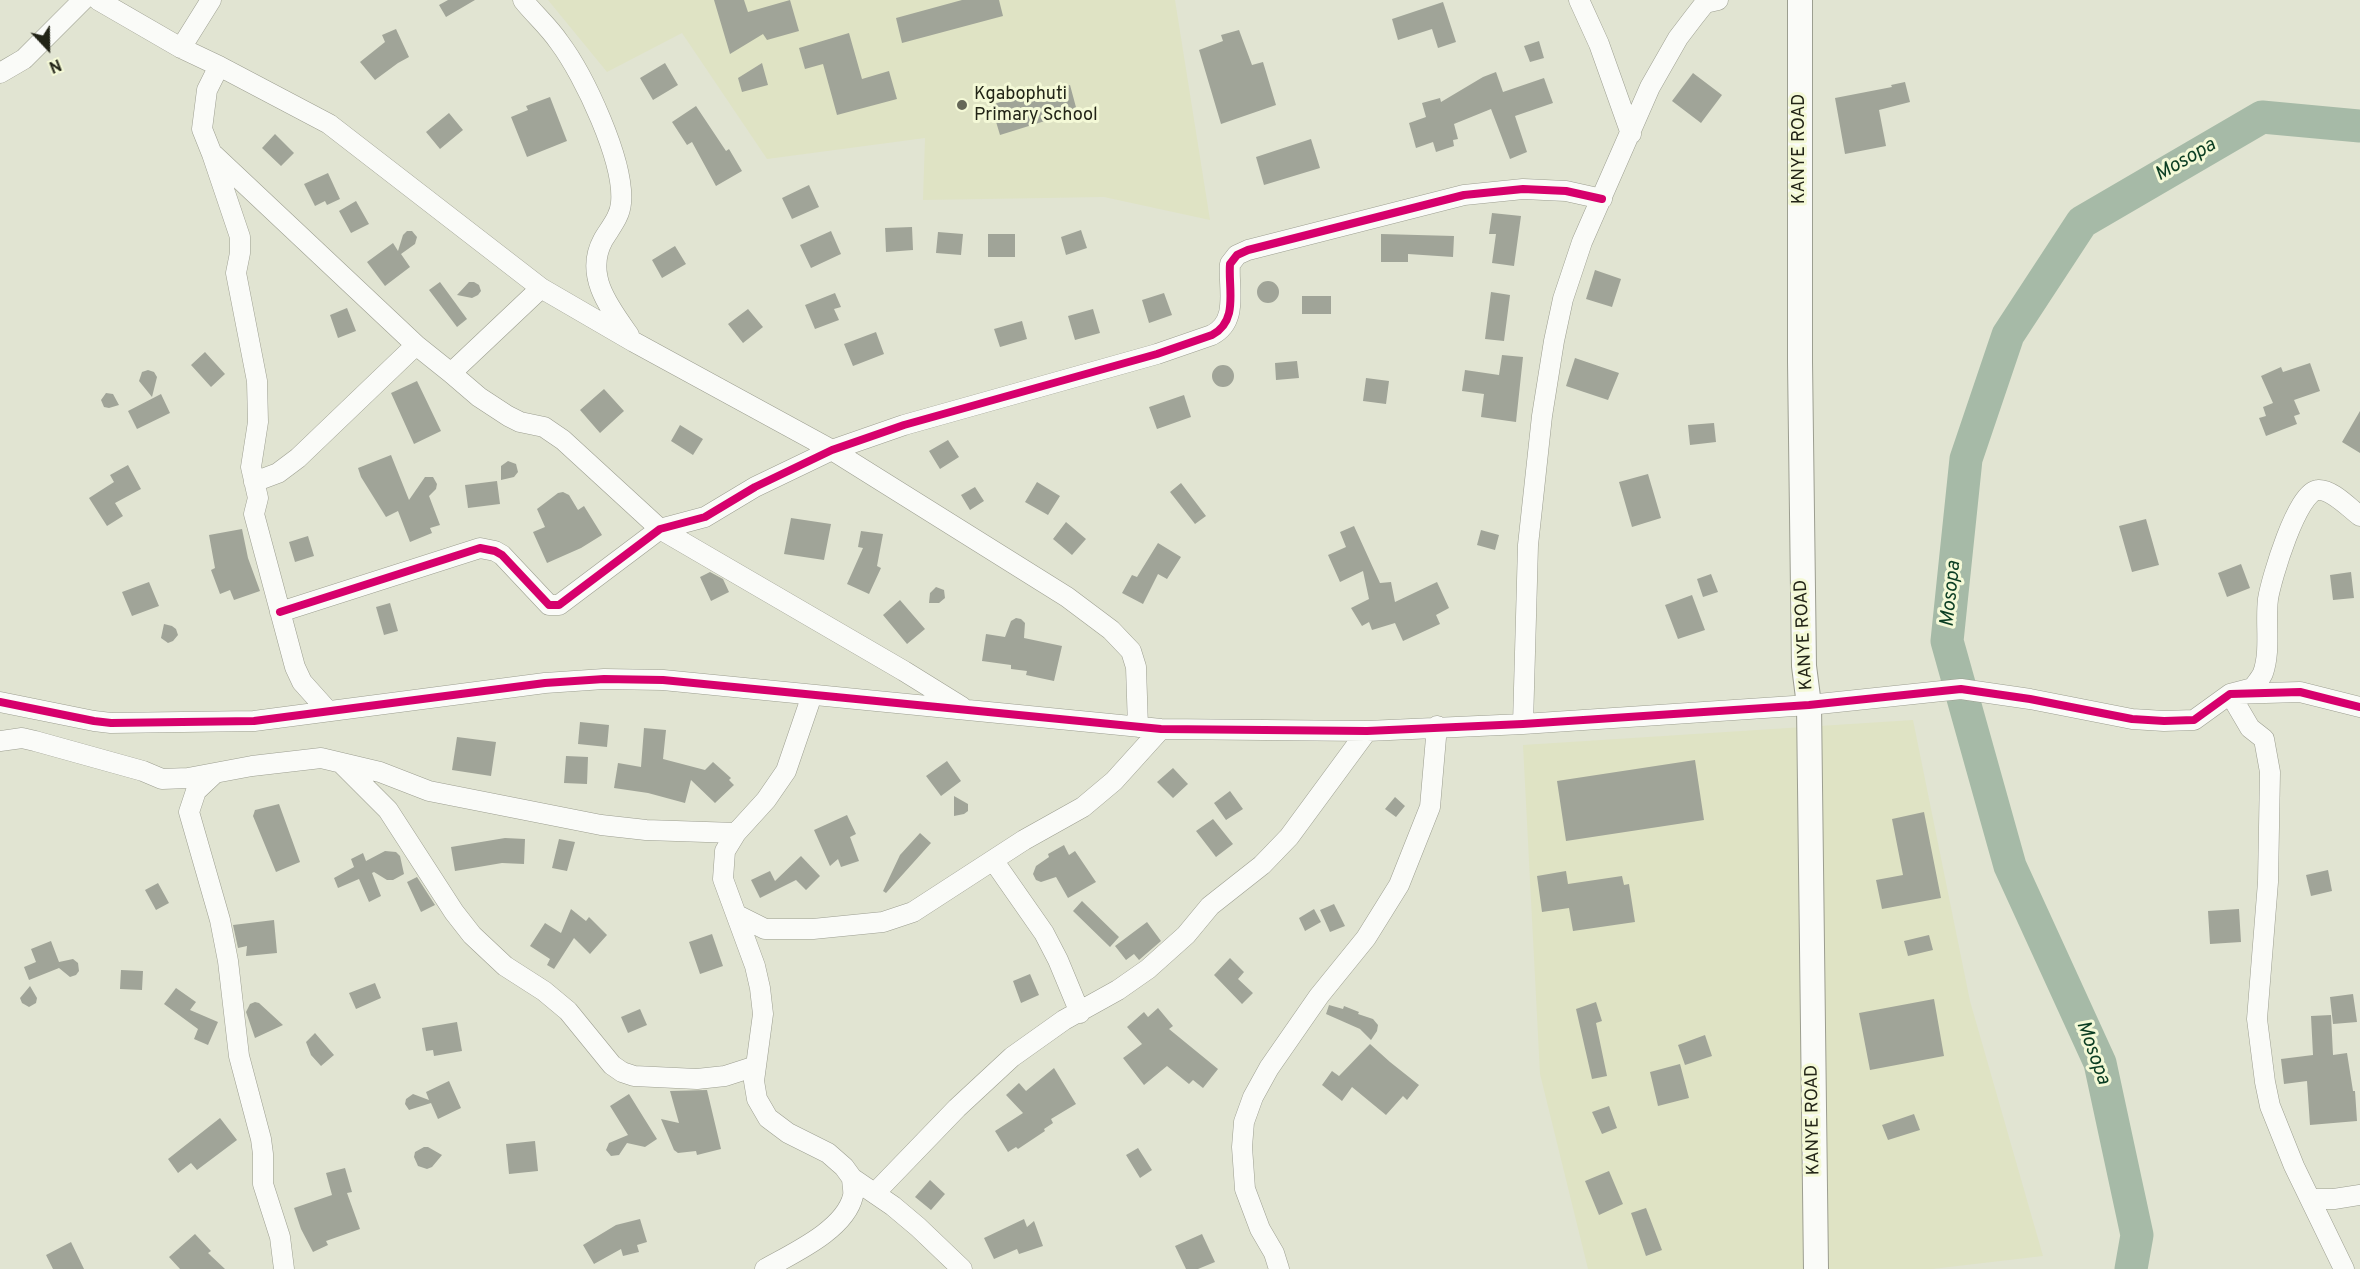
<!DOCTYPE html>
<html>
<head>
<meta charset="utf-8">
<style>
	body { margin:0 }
	#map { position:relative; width:2360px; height:1269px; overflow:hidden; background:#e1e4d2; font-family:Overpass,sans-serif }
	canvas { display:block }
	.north { position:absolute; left:18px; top:18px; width:60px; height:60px; -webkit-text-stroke:4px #f4f9d7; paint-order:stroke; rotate:158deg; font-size:16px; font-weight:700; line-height:24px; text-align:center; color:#222417 }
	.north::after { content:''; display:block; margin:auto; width:21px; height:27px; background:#222417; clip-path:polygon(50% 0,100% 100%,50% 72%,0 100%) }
</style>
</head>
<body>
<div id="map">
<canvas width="2360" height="1269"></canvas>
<div class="north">N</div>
</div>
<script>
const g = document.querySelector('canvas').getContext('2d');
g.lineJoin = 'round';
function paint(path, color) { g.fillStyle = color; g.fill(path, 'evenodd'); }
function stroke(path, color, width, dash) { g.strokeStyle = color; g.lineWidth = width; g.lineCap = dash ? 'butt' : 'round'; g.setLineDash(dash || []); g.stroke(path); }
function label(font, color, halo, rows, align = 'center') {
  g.font = font + ' Overpass,sans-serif'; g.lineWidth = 6; g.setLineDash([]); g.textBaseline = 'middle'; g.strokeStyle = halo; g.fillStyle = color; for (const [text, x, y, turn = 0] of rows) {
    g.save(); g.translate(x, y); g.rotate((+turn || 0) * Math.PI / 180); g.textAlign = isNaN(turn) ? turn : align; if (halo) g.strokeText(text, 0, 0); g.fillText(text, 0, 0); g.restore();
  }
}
const built = new Path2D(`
	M548,0H1175L1210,220L1104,197L923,200L925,138L767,159L682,33L607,72Z
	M1913,720L1970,1001L2043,1256L1932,1269H1588L1540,1074L1523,745Z`);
const river = new Path2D(`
	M2131,1269L2137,1235L2100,1063L2010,866L1947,641L1966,459L2008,335L2082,222L2262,117L2360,126`);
const building = new Path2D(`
	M448,0H475L446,17L439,5Z
	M714,0H744L748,12L790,0L799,31L767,40L763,34L730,54Z
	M962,0H999L1003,16L902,43L896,18Z
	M1443,2L1456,42L1438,48L1432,29L1398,40L1392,19Z
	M396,29L409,57L398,63L375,80L360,62L385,42L382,35Z
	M1239,30L1252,65L1263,62L1276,105L1221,124L1199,50L1223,41L1221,35Z
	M849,33L862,79L889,71L897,99L837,115L823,64L805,69L799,48Z
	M1539,41L1544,58L1530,62L1524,46Z
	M665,63L678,85L653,100L640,78Z
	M762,63L768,85L742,92L738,78Z
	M1496,72L1503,92L1544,78L1553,103L1515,116L1527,152L1510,159L1491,109L1454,124L1458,139L1453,140L1454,146L1436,152L1433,142L1416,148L1409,123L1426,117L1422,103L1440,98L1441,102L1483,77Z
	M1693,73L1722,95L1701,123L1672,101Z
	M1905,82L1910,102L1879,110L1886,146L1845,154L1835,98L1892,87L1891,85Z
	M1070,85L1077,111L1000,135L991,105L1033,92L1034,95Z
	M550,97L567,141L527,157L511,117L528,110L526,106Z
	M696,106L726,151L729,149L742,171L716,186L692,142L687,145L672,122Z
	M449,113L463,130L440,149L426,132Z
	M275,134L294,153L281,166L262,148Z
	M1311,139L1320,168L1264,185L1256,157Z
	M328,173L340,199L327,205L325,201L315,206L304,184Z
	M809,185L819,207L792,219L782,198Z
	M356,201L369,224L351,233L339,211Z
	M1492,213L1521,216L1514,266L1492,263L1496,234H1489Z
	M912,227L913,250L886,252L885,228Z
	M1081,230L1087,248L1066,255L1061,237Z
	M407,231H412L417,237L415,244L401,254L410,267L385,286L367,262L393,243L398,251L403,235Z
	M831,231L841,254L811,268L800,245Z
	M938,232L963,234L961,255L936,253Z
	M988,234H1015V257H988Z
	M1381,234L1454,236L1453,257L1408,254V262H1381Z
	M675,246L686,264L662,278L652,260Z
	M1595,270L1621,279L1612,307L1586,299Z
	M1257 292a11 11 0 1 1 22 0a11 11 0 1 1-22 0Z
	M440,282L467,319L457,327L429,290Z
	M469,282H474L479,285L481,291L478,295L472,298L457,295Z
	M1491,292L1510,295L1504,341L1485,339Z
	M835,293L841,307L834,309L839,320L815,329L805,305Z
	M1164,293L1172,315L1149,323L1142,300Z
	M1302,296H1331V314H1302Z
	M347,308L356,331L338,338L330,315Z
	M748,309L763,327L743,343L728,324Z
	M1093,309L1100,333L1075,340L1068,316Z
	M1022,321L1027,339L1000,347L994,329Z
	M876,332L884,354L853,366L844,344Z
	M205,352L225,374L211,387L191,365Z
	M1502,355L1523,357L1516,422L1481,417L1484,394L1462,391L1465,370L1499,375Z
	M1575,358L1619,373L1608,400L1566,386Z
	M1297,361L1299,378L1276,380L1275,363Z
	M2310,363L2320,391L2294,400L2300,414L2294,416L2297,424L2266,436L2259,418L2266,416L2263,407L2273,403L2261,376L2281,367L2283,372Z
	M1212 376a11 11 0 1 1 22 0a11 11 0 1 1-22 0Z
	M148,370L154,372L157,377L152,397L139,381L142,372Z
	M1366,378L1389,381L1386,404L1363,401Z
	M417,381L441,431L414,444L391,393Z
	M604,389L624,411L600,433L580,410Z
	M106,393L113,394L119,405L109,408L104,407L101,400Z
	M161,394L170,413L137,429L128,411Z
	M1184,395L1191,417L1157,429L1149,407Z
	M2360,411V453L2342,442Z
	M1714,423L1716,442L1690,445L1688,425Z
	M680,425L703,439L693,455L671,441Z
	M948,440L959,457L940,469L929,451Z
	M391,455L409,500L425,477H433L437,484L436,489L429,496L440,525L430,528L432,533L410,542L398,511L386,517L361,477L358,468Z
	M508,461L516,464L518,472L514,477L501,480V466Z
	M128,465L141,489L115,503L123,516L107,526L89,498L114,482L110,475Z
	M1648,474L1661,518L1632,527L1619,482Z
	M497,481L500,504L468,508L465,485Z
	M1037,482L1060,496L1048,515L1025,502Z
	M1181,483L1206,516L1195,524L1170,492Z
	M975,487L984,501L970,510L961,495Z
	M563,492L569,495L578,510L584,506L602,535L581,548L547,563L533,532L545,527L537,509L558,493Z
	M791,518L831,524L824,560L784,554Z
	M2146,519L2159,565L2132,572L2119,526Z
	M1066,522L1086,539L1072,555L1053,539Z
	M1354,526L1380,583L1391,582L1395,602L1437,582L1449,608L1436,615L1440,624L1403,641L1395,623L1372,630L1369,622L1362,626L1351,608L1369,599L1363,571L1340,582L1328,555L1346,547L1340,532Z
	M242,529L248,558L260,591L234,600L230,590L220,594L211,570L215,568L209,535Z
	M1481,530L1499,535L1495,550L1477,545Z
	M861,531L883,534L877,566L881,568L869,594L847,584L863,548L858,547Z
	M308,536L314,556L295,562L289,542Z
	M1158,543L1181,557L1167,579L1158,574L1143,604L1122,593L1132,575L1137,577Z
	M2241,564L2250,588L2227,597L2218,573Z
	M710,572L723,579L729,592L711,601L700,577Z
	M2351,572L2354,598L2333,600L2330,575Z
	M1711,574L1718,592L1703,597L1697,579Z
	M149,582L159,606L132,616L122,592Z
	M936,587L944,590L945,598L939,603H929L930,593Z
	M1692,595L1705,630L1678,639L1665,605Z
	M900,600L925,629L907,644L883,615Z
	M390,603L398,631L384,635L376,607Z
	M1016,618L1021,619L1025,623L1024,638L1062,646L1054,681L1026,675L1027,671L1011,669V665L982,661L986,634L1005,637L1011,621Z
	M164,624L172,626L176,629L178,635L173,641L168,643L161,638Z
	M580,722L609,725L607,747L578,744Z
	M644,728L666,730L663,759L705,770L713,762L731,778L729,780L734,785L715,803L691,780L685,803L648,793L614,788L618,763L641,767Z
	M457,737L496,742L491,776L452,770Z
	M566,756L588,757L587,784L564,783Z
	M1695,760L1704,820L1566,841L1557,781Z
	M947,761L961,781L941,796L926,776Z
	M1173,768L1188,784L1173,798L1157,782Z
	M1230,791L1243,809L1226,820L1214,803Z
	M954,796L968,804V811L964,814L954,816Z
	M1395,797L1405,806L1396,817L1385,809Z
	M279,804L300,862L276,872L253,816L255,810Z
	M1924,812L1941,898L1882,909L1876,880L1903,875L1892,819Z
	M847,815L856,834L850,837L859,861L841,867L838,859L830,866L814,830Z
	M1213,819L1233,844L1216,857L1196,831Z
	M920,833L931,843L886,893L883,891L900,855Z
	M505,838L525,839L524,864L502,863L455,871L451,847Z
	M559,839L575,842L567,871L552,868Z
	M1064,845L1069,855L1075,851L1096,882L1068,898L1056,877L1041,882L1036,880L1033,874L1036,866L1049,857L1048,854Z
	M385,851L396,852L400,856L404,874L393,880H387L374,872L372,873L381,896L369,902L359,879L338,888L334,878L354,867L351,859L363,853L366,861Z
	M801,856L820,876L806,890L796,880L760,898L751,880L770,871L775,881Z
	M2328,870L2332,891L2311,896L2306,875Z
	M1566,871L1568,884L1622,876L1624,885L1629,884L1635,922L1573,931L1569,908L1542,912L1537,876Z
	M417,877L435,905L421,912L407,882Z
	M158,883L169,903L156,910L145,890Z
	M1082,901L1119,937L1110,947L1073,911Z
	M1334,904L1345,926L1330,932L1320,910Z
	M571,909L586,921L589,917L607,935L590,954L574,938L554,969L547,965L550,959L530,946L545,923L561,933Z
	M1314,909L1321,922L1305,931L1299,918Z
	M2239,909L2241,942L2210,944L2208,911Z
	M274,920L277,953L246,956L247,946L238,948L233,925Z
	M1147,922L1161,941L1139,960L1134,954L1126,960L1115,946Z
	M712,934L723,966L700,974L689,942Z
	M1929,935L1933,950L1908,956L1904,941Z
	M51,941L59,962L73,959L78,963L79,971L76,975L70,977L59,968L29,980L24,967L36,962L31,949Z
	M1230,958L1244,972L1238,979L1253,993L1242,1004L1214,975Z
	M121,970L143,971L142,990L120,989Z
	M1030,974L1039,995L1021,1003L1013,981Z
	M375,983L381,998L356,1009L349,993Z
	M30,986L37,998L36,1003L29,1007L22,1003L20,998Z
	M176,988L196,1002L190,1010L218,1022L208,1045L194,1039L198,1029L164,1004Z
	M2353,994L2357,1022L2333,1024L2330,997Z
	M1934,999L1944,1056L1870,1070L1859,1013Z
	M255,1002L259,1003L283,1025L255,1038L246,1012L250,1004Z
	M1596,1002L1602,1021L1596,1023L1607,1076L1592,1079L1576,1009Z
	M1329,1005L1343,1009L1344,1006L1359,1012L1358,1014L1373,1019L1378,1025L1377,1031L1371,1040L1360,1029L1326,1014Z
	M1158,1008L1173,1026L1169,1029L1218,1069L1203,1088L1193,1080L1189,1084L1167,1066L1144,1085L1123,1058L1142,1044L1127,1027L1144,1012L1148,1017Z
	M640,1009L647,1025L628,1033L621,1017Z
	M2331,1015L2333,1055L2347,1053L2353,1091H2355L2357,1121L2310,1125L2307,1081L2284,1084L2281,1059L2313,1055L2311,1016Z
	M457,1022L462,1051L434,1056L433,1050L426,1051L422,1028Z
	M315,1033L334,1055L321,1066L311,1055L306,1042Z
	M1705,1035L1712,1056L1685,1065L1678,1045Z
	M1370,1044L1390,1062L1419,1085L1407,1100L1403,1096L1386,1115L1352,1087L1342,1101L1322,1085L1332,1071L1339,1076Z
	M1680,1064L1689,1098L1658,1106L1650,1072Z
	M1054,1068L1076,1104L1051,1119L1053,1123L1044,1129L1045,1131L1018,1149L1016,1147L1008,1152L995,1131L1023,1113L1006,1095L1019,1083L1026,1091Z
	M449,1081L461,1108L438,1119L431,1103L409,1110L405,1104L406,1099L413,1094L429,1100L426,1092Z
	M707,1090L721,1149L697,1155L696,1151L678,1153L674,1150L661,1119L679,1123L670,1091Z
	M629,1094L657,1139L645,1147L627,1143L619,1155L611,1156L606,1150L609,1143L628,1135L610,1106Z
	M1609,1106L1617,1128L1602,1134L1592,1112Z
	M1914,1114L1920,1130L1888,1140L1882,1125Z
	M220,1118L237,1140L197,1170L191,1163L178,1173L168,1159Z
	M535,1141L538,1171L509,1174L506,1144Z
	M424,1147H428L442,1155L432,1167L427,1169L418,1166L414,1157L415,1152Z
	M1138,1148L1152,1170L1140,1178L1126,1155Z
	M345,1168L352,1192L347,1193L360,1229L326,1241L328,1245L313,1252L301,1229L294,1208L332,1195L326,1173Z
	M1609,1171L1623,1204L1599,1215L1585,1181Z
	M930,1180L945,1194L931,1210L915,1197Z
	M1646,1208L1662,1250L1646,1256L1631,1213Z
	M640,1219L647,1242L637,1245L639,1252L623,1256L621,1249L594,1264L583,1245L616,1225Z
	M1024,1219L1027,1227L1034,1221L1043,1246L1019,1254L1017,1249L994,1259L984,1238Z
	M195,1234L211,1251L208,1253L225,1269H180L169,1257Z
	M1202,1234L1215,1262L1198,1269H1186L1175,1246Z
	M71,1242L84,1269H53L46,1255Z`);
const minor = new Path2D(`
	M98,0L181,48L219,66L329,124L541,288L634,342L832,450L1067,597L1111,630L1131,651L1136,667L1138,727
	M523,0C534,14 549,27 559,42C584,75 625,162 621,203C620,217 610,228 603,240C584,275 609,307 629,335
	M1579,0L1599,44L1631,134
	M181,48L211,0
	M219,66L207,90L202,129L212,154L240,237V253L236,273L257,381L258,422L251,467L258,498L254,514L295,667L302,682L328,711
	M0,73L24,59L83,0
	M214,155L416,345L451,373L541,288
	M451,373L479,397L508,416L520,422L544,427L563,440L660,529L904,671L962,707
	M254,482L278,473L298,458L416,345
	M280,612L480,548L495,551L502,555L549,605H559L660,529L705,517L755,487L832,450L904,425L1157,354L1212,335C1239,321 1228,289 1230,264L1237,255L1248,250L1464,195L1523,189L1566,191L1602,199
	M812,695L786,771L766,800L736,833L725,851L723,879L755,966L760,988L763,1014L754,1081L757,1099L768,1118L788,1133L828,1153L844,1167L852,1178L893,1206L918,1227L962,1269
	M0,702L94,721L111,723L254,721L545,683L604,679L663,680L1161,729L1367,731L1523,724L1809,705L1961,689L2030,699L2132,719L2164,721L2194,720L2230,694L2300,692L2360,707
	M1523,724L1528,545L1542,416L1554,341L1563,299L1582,242L1650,87L1678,38L1694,17L1705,3L1718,0
	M0,741L22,738L35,741L143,771L162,779L188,778L252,766L321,758L380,772L429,791L601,825L646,830L736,833
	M341,763L388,810L454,912L472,935L505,966L544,991L568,1011L612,1065L622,1072L634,1076L697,1079L725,1076L756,1066
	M213,775L196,791L189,812L220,920L228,961L239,1056L261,1139L263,1154V1184L280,1237L284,1269
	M993,860L1044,933L1058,960L1080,1013
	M737,915L765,929H813L883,922L913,912L1024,840L1083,807L1114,781L1161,729
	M875,1193L957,1108L1012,1057L1064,1020L1118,990L1148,969L1186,935L1210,906L1262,865L1289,837L1367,731
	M2311,1199H2334L2360,1195
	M765,1269C793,1253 845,1230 853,1196C854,1191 852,1183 852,1178
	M1279,1269L1274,1253L1260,1229L1245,1189L1242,1147L1244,1122L1253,1097L1269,1068L1319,996L1366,938L1399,885L1430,807L1437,726
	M2344,1269L2294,1166L2270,1106L2265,1082L2257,1019L2268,882L2270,772L2264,739L2250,728L2230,694L2253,688C2256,683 2261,678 2263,673C2271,650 2265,623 2268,599C2271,580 2297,491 2318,490C2332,489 2349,508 2360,516`);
const major = new Path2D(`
	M1800,0V362L1804,666L1809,705L1816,1269`);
const cycleway = new Path2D(`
	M280,612L480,548L495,551L502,555L549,605H559L660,529L705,517L755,487L832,450L904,425L1157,354L1212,335C1239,321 1228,289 1230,264L1237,255L1248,250L1464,195L1523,189L1566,191L1602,199
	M0,702L94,721L111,723L254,721L545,683L604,679L663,680L1161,729L1367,731L1523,724L1809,705L1961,689L2030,699L2132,719L2164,721L2194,720L2230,694L2300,692L2360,707`);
const markers = [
	[962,105,6,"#656758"]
];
const poiNames = [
	["Kgabophuti",974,95],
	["Primary School",974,116]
];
const streetNames = [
	["KANYE ROAD",1800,149,-90],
	["KANYE ROAD",1805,635,-93],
	["KANYE ROAD",1814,1120,-91]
];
const waterNames = [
	["Mosopa",2186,161,-30],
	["Mosopa",1952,594,-84],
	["Mosopa",2092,1053,70]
];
paint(built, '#dfe3c4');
stroke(river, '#a6baa7', 33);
paint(building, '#a0a498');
stroke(minor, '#9c9e90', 21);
stroke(major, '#9c9e90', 26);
stroke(minor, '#fafbf8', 20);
stroke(major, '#fafbf8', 24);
stroke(cycleway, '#d6006c', 8);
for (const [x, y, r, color] of markers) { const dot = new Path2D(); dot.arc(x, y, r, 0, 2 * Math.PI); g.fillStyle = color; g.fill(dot); stroke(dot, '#f4f9d7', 2); }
label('18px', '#222417', '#f4f9d7', poiNames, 'left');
label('18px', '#222417', '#f4f9d7', streetNames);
label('italic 20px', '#0a3d22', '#f4f9d7', waterNames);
</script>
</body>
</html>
